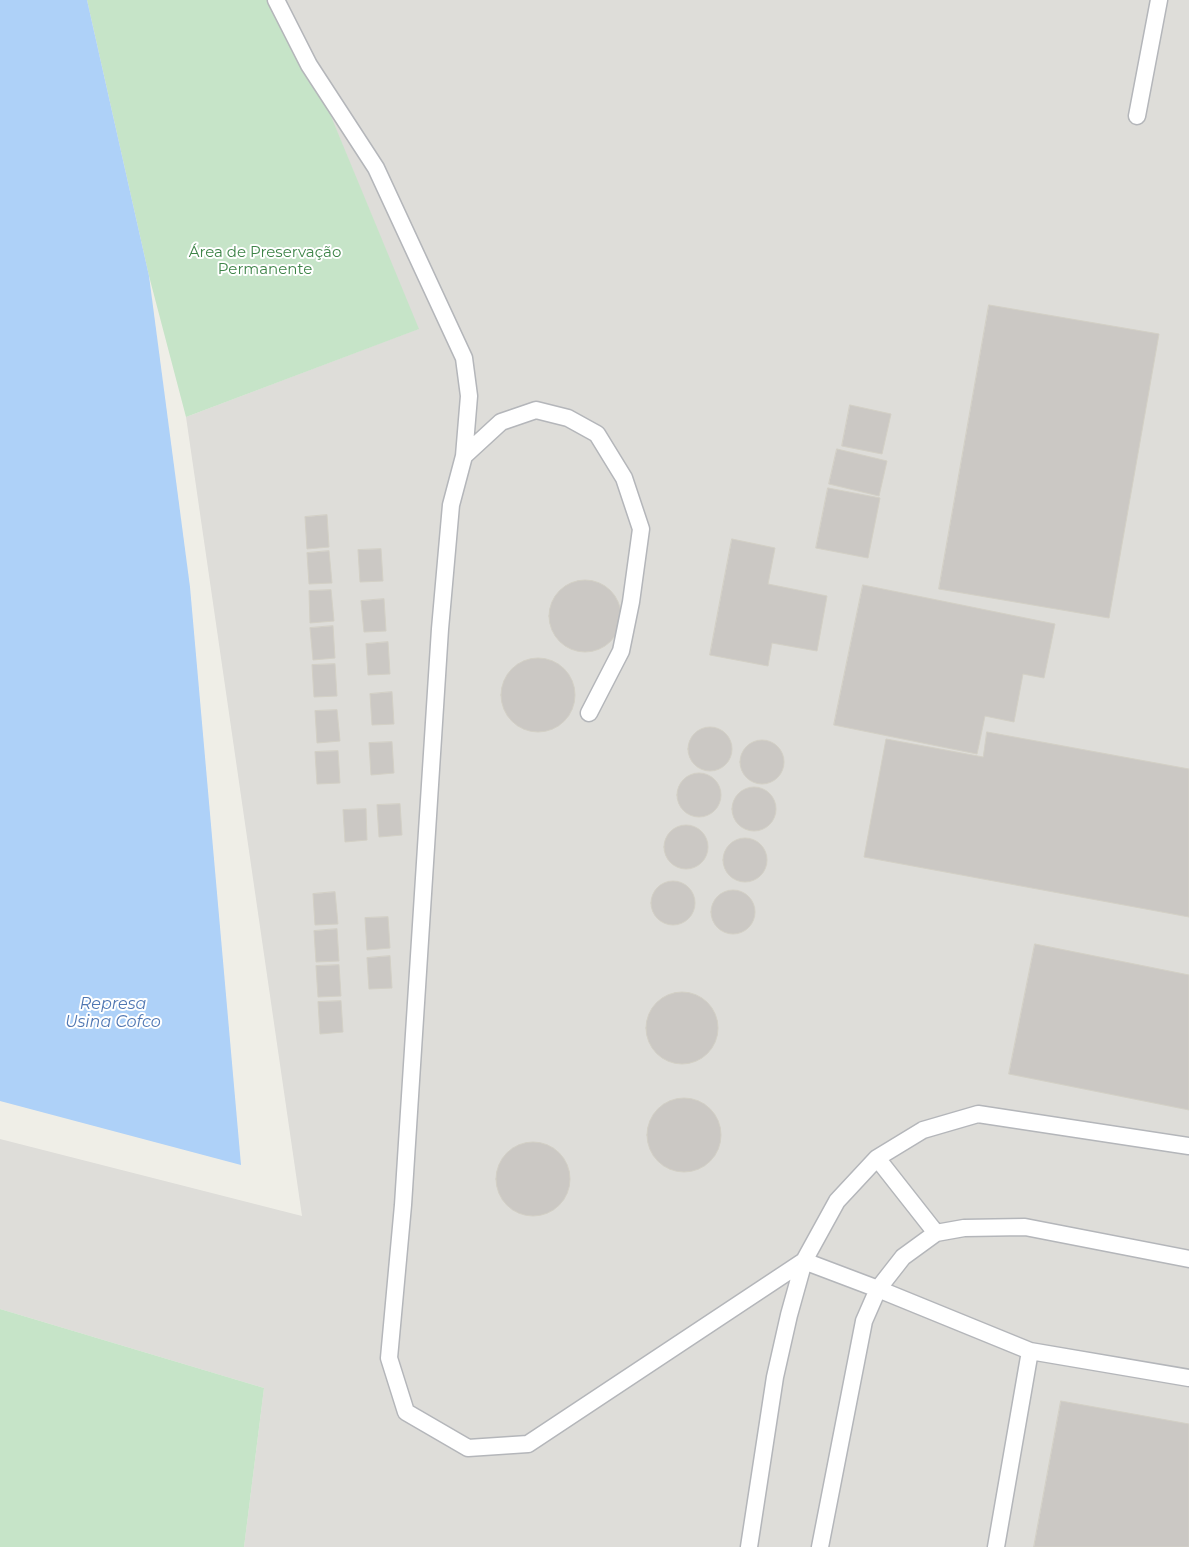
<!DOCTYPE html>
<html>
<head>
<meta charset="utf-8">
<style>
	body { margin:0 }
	canvas { display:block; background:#efeee7 }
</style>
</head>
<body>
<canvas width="1189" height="1547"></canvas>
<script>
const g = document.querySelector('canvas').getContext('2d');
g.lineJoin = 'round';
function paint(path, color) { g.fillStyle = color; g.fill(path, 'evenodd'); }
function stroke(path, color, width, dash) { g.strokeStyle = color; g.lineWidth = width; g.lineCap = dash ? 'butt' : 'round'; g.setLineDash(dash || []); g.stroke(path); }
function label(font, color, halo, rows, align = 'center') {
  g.font = font + ' Montserrat,sans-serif'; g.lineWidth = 4; g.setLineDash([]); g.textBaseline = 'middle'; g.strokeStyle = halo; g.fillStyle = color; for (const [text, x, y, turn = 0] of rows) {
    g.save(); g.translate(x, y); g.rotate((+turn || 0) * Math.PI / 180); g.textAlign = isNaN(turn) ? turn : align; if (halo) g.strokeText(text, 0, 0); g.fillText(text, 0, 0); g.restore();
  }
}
const industrial = new Path2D(`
	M283,0H1189V1547H244L264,1388L0,1309V1139L302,1216L186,417L418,329Z`);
const green = new Path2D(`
	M87,0H283L419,329L186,417L149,276Z
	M0,1309L264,1388L244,1547H0Z`);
const water = new Path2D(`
	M0,0H87L149,276L190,587L241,1165L0,1101Z`);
const building = new Path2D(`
	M989,305L1159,334L1109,618L939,589Z
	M850,405L891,414L882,454L842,446Z
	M837,449L887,461L879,496L829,484Z
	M828,488L880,498L868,558L816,548Z
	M327,515L329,547L307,549L305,517Z
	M732,539L775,548L768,584L827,596L817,651L772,643L768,666L710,655Z
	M381,549L383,581L360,582L358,550Z
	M329,551L332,583L309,584L307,553Z
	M549 616a36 36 0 1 1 72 0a36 36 0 1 1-72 0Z
	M863,585L1055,624L1044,678L1023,674L1014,722L985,716L977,754L834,725Z
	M331,590L334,621L310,623L309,591Z
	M384,599L386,631L364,632L361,601Z
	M333,626L335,658L313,660L310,628Z
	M388,642L390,674L368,675L366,644Z
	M501 695a37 37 0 1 1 74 0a37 37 0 1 1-74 0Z
	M335,664L337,696L314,697L312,665Z
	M392,692L394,724L372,725L370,694Z
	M337,710L340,741L317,743L315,711Z
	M688 749a22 22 0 1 1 44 0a22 22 0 1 1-44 0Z
	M987,732L1189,769V917L864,857L886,739L983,757Z
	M740 762a22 22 0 1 1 44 0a22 22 0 1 1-44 0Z
	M392,742L394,773L371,775L369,743Z
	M338,751L340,783L317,784L315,752Z
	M677 795a22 22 0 1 1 44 0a22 22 0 1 1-44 0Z
	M732 809a22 22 0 1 1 44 0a22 22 0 1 1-44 0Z
	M400,804L402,835L379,837L377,805Z
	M366,809L367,840L345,842L343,810Z
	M664 847a22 22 0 1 1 44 0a22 22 0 1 1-44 0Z
	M723 860a22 22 0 1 1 44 0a22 22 0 1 1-44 0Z
	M651 903a22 22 0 1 1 44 0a22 22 0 1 1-44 0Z
	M711 912a22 22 0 1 1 44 0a22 22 0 1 1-44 0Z
	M335,892L338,924L315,925L313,894Z
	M388,917L390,948L367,950L365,918Z
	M337,929L339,961L316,962L314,931Z
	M1035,944L1189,975V1110L1009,1074Z
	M390,956L392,988L369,989L367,958Z
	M339,965L341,996L318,997L316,966Z
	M646 1028a36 36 0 1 1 72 0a36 36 0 1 1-72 0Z
	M341,1001L343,1032L320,1034L318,1002Z
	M647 1135a37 37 0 1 1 74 0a37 37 0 1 1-74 0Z
	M496 1179a37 37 0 1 1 74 0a37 37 0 1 1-74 0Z
	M1061,1401L1189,1424V1547H1034Z`);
const service = new Path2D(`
	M276,0L309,65L376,168L464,358L469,396L464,456L451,505L440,629L403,1205L389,1358L406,1412L468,1448L528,1444L804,1261L878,1289L1030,1351L1189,1378
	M1137,116L1159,0
	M464,456L501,422L536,410L568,418L597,434L624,478L641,529L631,602L621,651L589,713
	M877,1158L936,1233
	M749,1547L775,1377L789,1315L804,1261L837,1201L877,1158L923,1130L978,1114L1189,1146
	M820,1547L864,1321L878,1289L903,1257L936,1233L964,1228L1025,1227L1189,1259
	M996,1547L1030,1351`);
const parkNames = [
	["Área de Preservação",265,253],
	["Permanente",265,270]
];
const waterNames = [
	["Represa",113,1004],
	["Usina Cofco",113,1022]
];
paint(industrial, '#deddd9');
paint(green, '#c6e4c8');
paint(water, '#aed1f8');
paint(building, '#cbc8c4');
stroke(building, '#d3d0c6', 1);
stroke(service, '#b4b6ba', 19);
stroke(service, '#fff', 16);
label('15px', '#3e8448', '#fff', parkNames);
label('italic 16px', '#4f76b2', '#fff', waterNames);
</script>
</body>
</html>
